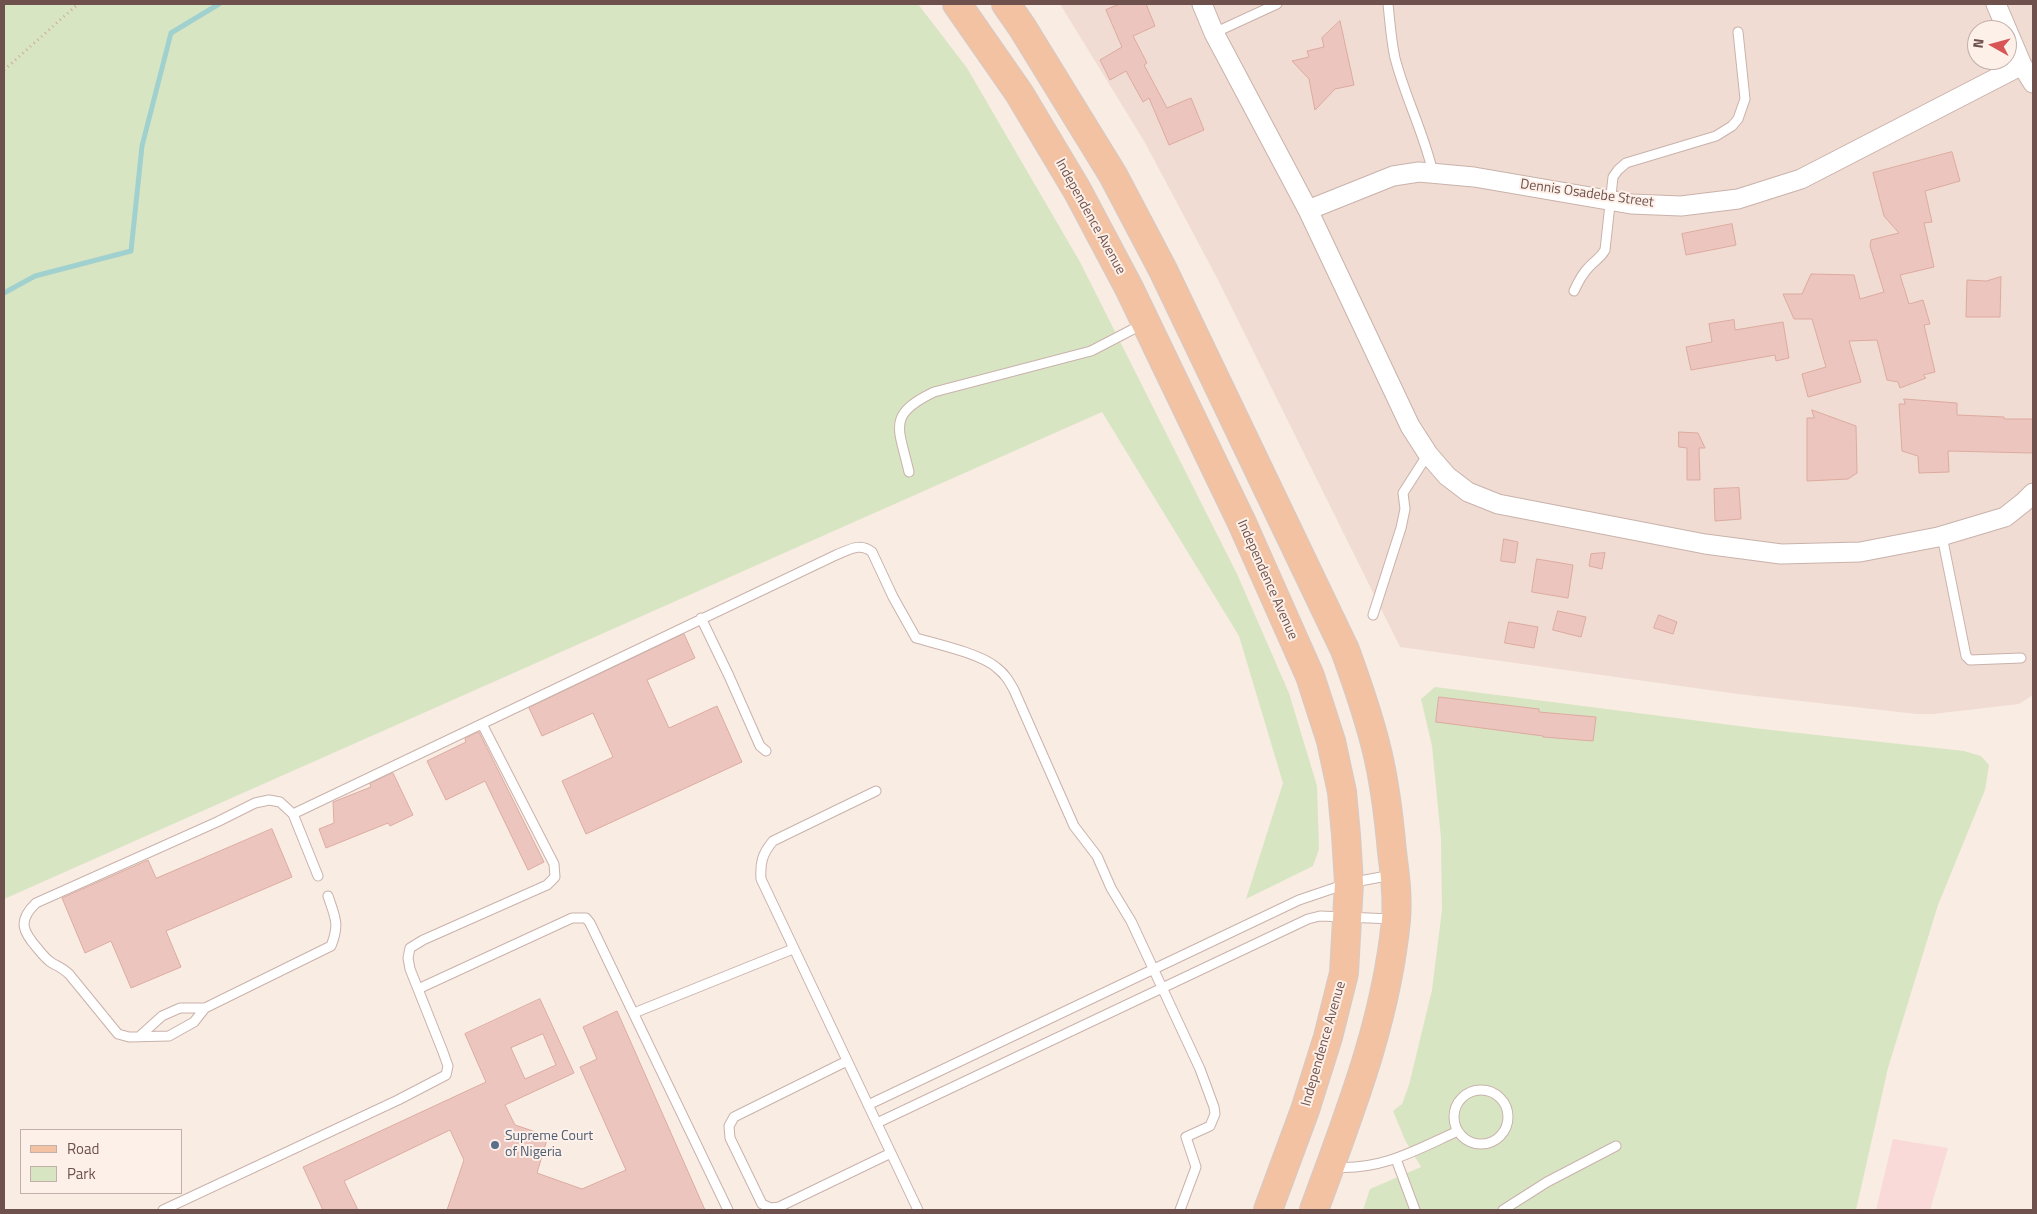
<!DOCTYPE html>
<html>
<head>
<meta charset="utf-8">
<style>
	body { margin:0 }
	#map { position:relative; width:2037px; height:1214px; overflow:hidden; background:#f9ece3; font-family:"Titillium Web",sans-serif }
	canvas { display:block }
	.frame { position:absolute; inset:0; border:5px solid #6e514c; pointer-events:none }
	.legend { position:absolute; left:20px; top:1129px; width:162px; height:65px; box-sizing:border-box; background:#fdf0e9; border:1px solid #c4b0aa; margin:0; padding:6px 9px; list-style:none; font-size:15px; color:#6e514c }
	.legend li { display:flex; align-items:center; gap:10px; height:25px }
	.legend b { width:25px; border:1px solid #c4b0aa }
	.north { position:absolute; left:1967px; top:20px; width:50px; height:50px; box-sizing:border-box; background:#fdf0e9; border:1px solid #c4b0aa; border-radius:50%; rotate:277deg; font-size:14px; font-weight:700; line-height:20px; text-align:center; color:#6e514c }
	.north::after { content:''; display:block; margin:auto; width:18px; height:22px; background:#d75554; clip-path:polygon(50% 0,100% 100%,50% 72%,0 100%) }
</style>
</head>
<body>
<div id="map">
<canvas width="2037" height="1214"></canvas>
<div class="frame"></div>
<ul class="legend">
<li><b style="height:6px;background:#f2c2a2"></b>Road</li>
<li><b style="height:14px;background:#d8e5c3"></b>Park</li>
</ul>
<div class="north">N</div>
</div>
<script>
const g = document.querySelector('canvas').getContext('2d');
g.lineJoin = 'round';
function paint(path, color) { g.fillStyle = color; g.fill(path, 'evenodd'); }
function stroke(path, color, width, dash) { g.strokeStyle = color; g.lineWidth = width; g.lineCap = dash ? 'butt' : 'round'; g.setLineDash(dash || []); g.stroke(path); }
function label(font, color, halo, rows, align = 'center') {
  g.font = font + ' "Titillium Web",sans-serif'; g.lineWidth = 4; g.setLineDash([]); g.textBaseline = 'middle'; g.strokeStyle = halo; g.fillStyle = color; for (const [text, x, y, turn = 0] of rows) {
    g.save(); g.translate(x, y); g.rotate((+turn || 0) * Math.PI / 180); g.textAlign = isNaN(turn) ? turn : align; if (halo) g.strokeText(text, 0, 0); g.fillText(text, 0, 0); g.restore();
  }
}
const residential = new Path2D(`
	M1060,4H2033V695L2019,704L1933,714H1917L1738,694L1400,647L1217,278L1144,141ZM1977,30H2007V60H1977Z`);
const commercial = new Path2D(`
	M1893,1139L1948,1148L1930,1210H1876Z`);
const green = new Path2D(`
	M4,4H918L967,68L1080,262L1237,574L1289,693L1317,786L1319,849L1313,866L1246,899L1283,783L1239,636L1102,412L4,899Z
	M1435,687L1762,729L1964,751L1981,756L1989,765L1985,790L1938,905L1888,1068L1856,1210H1363L1370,1189L1421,1167L1405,1140L1393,1111L1402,1104L1409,1085L1432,990L1442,910L1441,838L1432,746L1421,699Z`);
const stream = new Path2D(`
	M4,293L35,276L131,251L142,146L171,33L219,4`);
const building = new Path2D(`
	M1120,4H1146L1155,26L1133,36L1147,63L1144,65L1167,108L1191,98L1204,130L1169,145L1149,98L1143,102L1126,71L1110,80L1100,60L1122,47L1106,10Z
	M1340,21L1354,85L1335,89L1315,110L1309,79L1292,61L1309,57L1307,51L1324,47L1322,38Z
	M1952,152L1960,181L1925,191L1932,222L1924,223L1934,267L1900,275L1909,304L1923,300L1930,324L1924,325L1935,372L1923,375L1926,378L1900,388L1898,382L1887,380L1877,340L1849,341L1861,382L1808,397L1802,374L1826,367L1812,319H1794L1783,294H1802L1811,274L1854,275L1860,299L1884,292L1870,246L1871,240L1899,233L1884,216L1873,173Z
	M1732,224L1736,245L1686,255L1682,234Z
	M2001,277L2000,317H1966L1967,280L1986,281Z
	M1734,320L1735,330L1783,322L1789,358L1776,361L1775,355L1691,370L1686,347L1712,342L1709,324Z
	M1904,399L1957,403V415L2004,417V419H2033V453L1948,451L1949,472L1919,473L1918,456L1902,451L1899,404H1905Z
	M1812,410L1856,426L1857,473L1848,479L1807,481V418H1814Z
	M1679,432L1698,433L1705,448H1699L1700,480H1687V448L1679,447Z
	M1739,488L1741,519L1715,521L1714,489Z
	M1504,539L1518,542L1515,563L1501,561Z
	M1605,553L1602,569L1589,566L1591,554Z
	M1537,559L1573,565L1568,598L1532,592Z
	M1558,611L1586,617L1581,637L1553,630Z
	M1659,615L1677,622L1673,634L1654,628Z
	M1509,622L1538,627L1534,648L1505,643Z
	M684,634L695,658L647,680L669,728L717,706L742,762L586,834L562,781L613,757L593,713L542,736L529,708Z
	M1439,697L1539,709V712L1596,717L1593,741L1543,737V736L1436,722Z
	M479,732L544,862L528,870L485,781L446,800L427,761L466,742L465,739Z
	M393,773L413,815L390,826L388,823L326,848L319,829L334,823L333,802L371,787L370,784Z
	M272,829L292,877L166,931L181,967L131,988L111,941L85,953L62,898L148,860L156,878Z
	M540,999L574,1073L505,1105L515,1125L548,1136L537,1173L582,1189L626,1170L580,1067L597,1059L583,1027L617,1011L705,1210H447L464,1160L450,1130L344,1181L358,1210H323L303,1167L486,1082L465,1034ZM543,1034L556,1065L525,1079L511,1048Z`);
const path = new Path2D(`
	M4,70L78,4`);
const lane = new Path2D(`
	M1388,4C1390,22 1391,40 1395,58C1405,97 1424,133 1433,173
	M1214,33L1277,4
	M1574,291C1578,282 1582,274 1589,267C1595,260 1600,259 1605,250L1613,177L1618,170L1626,163L1716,136L1732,126L1738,119L1745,99L1738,32
	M909,472C899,428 886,415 934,392L1091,351L1143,324
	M1942,536L1966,656L1970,660L2021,658
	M1373,615L1401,528L1405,509L1403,493L1428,454
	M701,618L729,676L760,746L766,751
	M876,791L773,841C762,854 760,863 761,879L918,1210
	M293,814L836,555C849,550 860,542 872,552L893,597L916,638C937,644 982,654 997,668C1005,674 1009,681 1014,690L1074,826L1097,856L1111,888L1131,921L1200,1069L1214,1107L1215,1114L1210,1126L1186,1137L1196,1167L1180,1210
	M418,989L572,918H586L590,923L728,1210
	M205,1008L194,1022L169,1036L129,1037L118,1034L69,974C63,968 59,967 52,963C47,960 42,954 38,949C23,932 17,921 36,903L217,822L255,803L269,800L280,802L293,814L318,876
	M634,1013L793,949
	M141,1035L162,1016L180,1008H205L331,946C340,924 335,917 328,896
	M847,1061L734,1117L729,1126L730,1138L762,1204L771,1208L779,1207L891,1153
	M1454 1117a27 27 0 1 1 54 0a27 27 0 1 1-54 0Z
	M868,1105L1299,900L1349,883L1392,875
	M877,1123L1308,919L1320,916L1393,919
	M1396,1159L1415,1210
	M1333,1167C1381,1171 1416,1150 1458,1131
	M163,1210L398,1100L446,1075L448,1066L443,1052L410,969L408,958L410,948L423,940L547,885L555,877L554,864L482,724
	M1503,1210L1547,1182L1616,1146`);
const street = new Path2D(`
	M1202,4L1214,33L1308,210L1410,426L1428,454L1447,476L1468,492L1498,504L1705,544L1781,554L1860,552L1938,537L2005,517L2024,502L2033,493
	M1996,4L2022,65L2033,83
	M1308,210L1393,176L1419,172L1474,177L1631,204L1681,206L1738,199L1801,179L2022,65`);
const primary = new Path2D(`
	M957,4L1019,93L1077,190L1129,288L1242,523L1310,676L1331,741L1342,792L1346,835L1349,883L1344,973L1328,1037L1305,1110L1268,1210
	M1006,4L1022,27L1113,175L1163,270L1345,650C1357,683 1369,717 1377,751C1385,784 1389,818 1392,852C1395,874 1398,897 1396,920C1386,1023 1349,1114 1314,1210`);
const markers = [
	[495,1145,5,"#5c6f8a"]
];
const streetNames = [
	["Dennis Osadebe Street",1587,194,8],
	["Independence Avenue",1090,217,61],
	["Independence Avenue",1267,580,66],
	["Independence Avenue",1324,1044,-74]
];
const serviceNames = [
	["Supreme Court",505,1137],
	["of Nigeria",505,1153]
];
paint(residential, '#f0dcd2');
paint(commercial, '#f9dad8');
paint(green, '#d8e5c3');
stroke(stream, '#a1d1ce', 5);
paint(building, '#ecc6be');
stroke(building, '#ddaaa0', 1);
stroke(lane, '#c9b2ab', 11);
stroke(street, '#c9b2ab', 21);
stroke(primary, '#d4cbc9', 30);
stroke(path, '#d0a9a1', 3, [1, 4]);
stroke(lane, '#fff', 9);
stroke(street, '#fff', 19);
stroke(primary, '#f2c2a2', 28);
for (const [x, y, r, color] of markers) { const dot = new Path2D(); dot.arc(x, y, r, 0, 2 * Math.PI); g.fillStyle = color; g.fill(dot); stroke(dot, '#fdf0e9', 2); }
label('14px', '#6e514c', '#fdf0e9', streetNames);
label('14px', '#4e5e75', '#fdf0e9', serviceNames, 'left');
</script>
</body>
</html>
